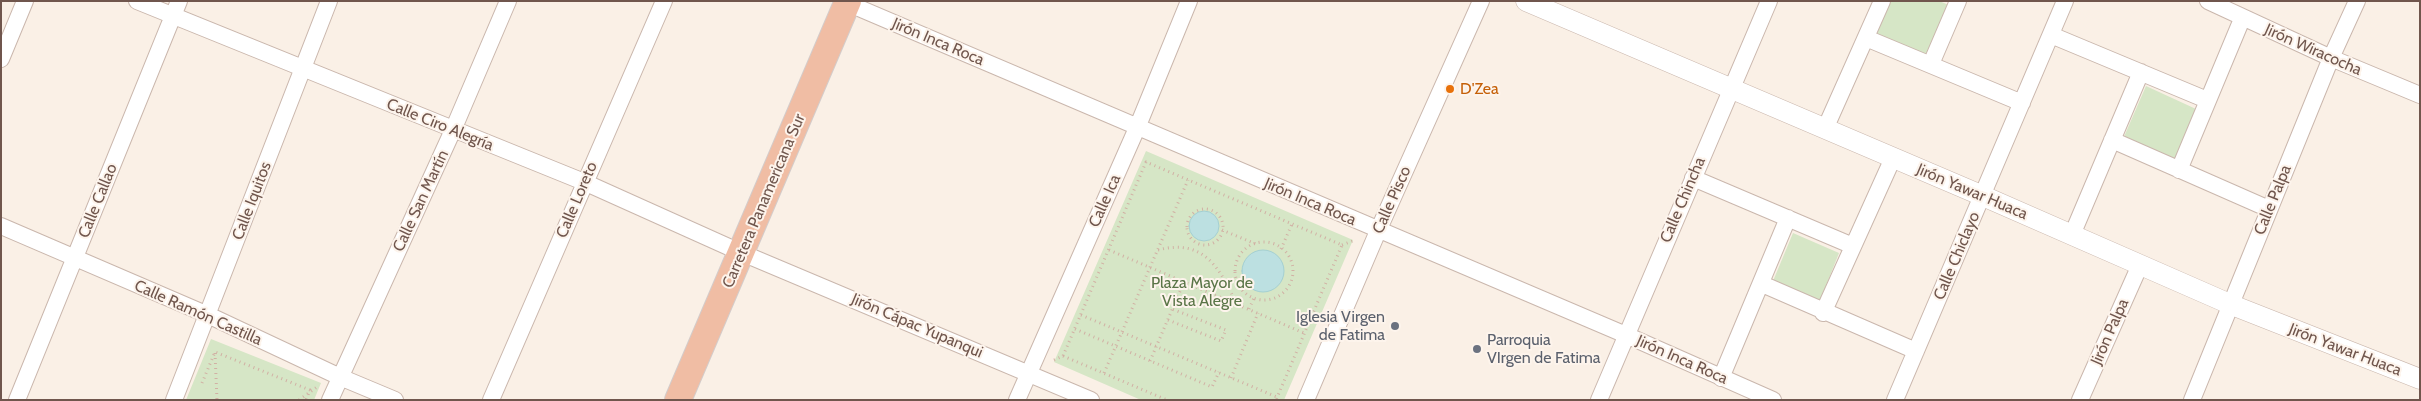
<!DOCTYPE html>
<html>
<head>
<meta charset="utf-8">
<style>
	body { margin:0 }
	#map { position:relative; width:2421px; height:401px; overflow:hidden; background:#faf0e6; font-family:Cabin,sans-serif }
	canvas { display:block }
	.frame { position:absolute; inset:0; border:2px solid #70564d; pointer-events:none }
</style>
</head>
<body>
<div id="map">
<canvas width="2421" height="401"></canvas>
<div class="frame"></div>
</div>
<script>
const g = document.querySelector('canvas').getContext('2d');
g.lineJoin = 'round';
function paint(path, color) { g.fillStyle = color; g.fill(path, 'evenodd'); }
function stroke(path, color, width, dash) { g.strokeStyle = color; g.lineWidth = width; g.lineCap = dash ? 'butt' : 'round'; g.setLineDash(dash || []); g.stroke(path); }
function label(font, color, halo, rows, align = 'center') {
  g.font = font + ' Cabin,sans-serif'; g.lineWidth = 4; g.setLineDash([]); g.textBaseline = 'middle'; g.strokeStyle = halo; g.fillStyle = color; for (const [text, x, y, turn = 0] of rows) {
    g.save(); g.translate(x, y); g.rotate((+turn || 0) * Math.PI / 180); g.textAlign = isNaN(turn) ? turn : align; if (halo) g.strokeText(text, 0, 0); g.fillText(text, 0, 0); g.restore();
  }
}
const green = new Path2D(`
	M1890,1H1939L1949,5L1925,56L1875,36Z
	M2146,86L2196,109L2174,160L2123,139Z
	M1146,151L1353,240L1284,400H1141L1054,362Z
	M1793,233L1839,253L1820,301L1773,281Z
	M211,339L321,383L314,400H186Z`);
const water = new Path2D(`
	M1189 226a15 15 0 1 1 30 0a15 15 0 1 1-30 0Z
	M1242 271a21 21 0 1 1 42 0a21 21 0 1 1-42 0Z`);
const path = new Path2D(`
	M1187 227a18 18 0 1 1 36 0a18 18 0 1 1-36 0Z
	M1222,230L1256,244
	M1235 271a29 29 0 1 1 58 0a29 29 0 1 1-58 0Z
	M1342,245L1355,240
	M1281,249L1292,224
	M1109,250L1304,333
	M1158,250C1204,238 1220,268 1237,305
	M1227,283L1236,279
	M1249,309L1254,298
	M1081,315L1277,397
	M1168,320L1221,341L1226,330L1172,309
	M1075,329L1212,387L1219,372
	M215,353L217,400
	M1063,356L1167,400
	M1054,360L1063,356L1146,162L1342,245L1276,400
	M1150,361L1184,282
	M1104,373L1188,180
	M1231,378L1258,313
	M202,383L215,352L310,390L306,400
	M299,400L317,387`);
const minor = new Path2D(`
	M137,1L584,182L742,253L1091,400
	M2208,1L2331,58L2420,95
	M847,3L1626,335L1773,400
	M2051,35L2207,100
	M1866,38L2022,103
	M1,59L25,1
	M1931,64L1958,1
	M1825,129L1882,1
	M2112,140L2269,209
	M2179,170L2242,19
	M1693,178L1853,246
	M1,226L208,315L340,377L395,400
	M2072,235L2141,72
	M1762,284L1916,351
	M1823,313L1893,158
	M1721,378L1788,218
	M17,400L179,1
	M174,400L329,1
	M330,400L453,130L508,1
	M491,400L664,1
	M1017,400L1137,128L1189,1
	M1306,400L1378,231L1481,1
	M1599,400L1769,1
	M1895,400L2065,1
	M2080,400L2140,265
	M2192,400L2331,58L2357,1`);
const tertiary = new Path2D(`
	M1526,1L1983,196L2232,305L2420,379`);
const trunk = new Path2D(`
	M678,400L848,1`);
const markers = [
	[1450,89,5,"#e8710a"],
	[1395,326,5,"#6b7280"],
	[1477,349,5,"#6b7280"]
];
const streetNames = [
	["Jirón Inca Roca",938,42,23],
	["Jirón Wiracocha",2313,50,24],
	["Calle Ciro Alegría",440,125,22],
	["Jirón Yawar Huaca",1972,192,23],
	["Calle Loreto",577,200,-67],
	["Calle Pisco",1392,200,-66],
	["Calle Chincha",1683,200,-67],
	["Calle Palpa",2273,200,-68],
	["Calle Callao",98,201,-68],
	["Calle Iquitos",252,201,-69],
	["Calle San Martín",421,201,-65],
	["Carretera Panamericana Sur",764,201,-67],
	["Calle Ica",1105,201,-66],
	["Jirón Inca Roca",1310,202,23],
	["Calle Chiclayo",1957,256,-67],
	["Calle Ramón Castilla",198,313,24],
	["Jirón Cápac Yupanqui",917,326,23],
	["Jirón Palpa",2110,332,-66],
	["Jirón Yawar Huaca",2345,350,21],
	["Jirón Inca Roca",1682,360,24]
];
const foodNames = [
	["D'Zea",1460,89]
];
const parkNames = [
	["Plaza Mayor de",1202,283],
	["Vista Alegre",1202,301]
];
const worshipNames = [
	["Iglesia Virgen",1385,317],
	["de Fatima",1385,335],
	["Parroquia",1487,340,"left"],
	["VIrgen de Fatima",1487,358,"left"]
];
paint(green, '#d6e6c6');
paint(water, '#bce0e1');
stroke(water, '#a4d0d2', 1);
stroke(minor, '#cab7ad', 18);
stroke(tertiary, '#cab7ad', 21);
stroke(trunk, '#d4ccca', 28);
stroke(path, '#d1b0a4', 3, [1, 4]);
stroke(minor, '#fff', 16);
stroke(tertiary, '#fff', 20);
stroke(trunk, '#f0bda4', 26);
for (const [x, y, r, color] of markers) { const dot = new Path2D(); dot.arc(x, y, r, 0, 2 * Math.PI); g.fillStyle = color; g.fill(dot); stroke(dot, '#fdf4ec', 2); }
label('16px', '#70564d', '#fdf4ec', streetNames);
label('16px', '#c56008', '#fdf4ec', foodNames, 'left');
label('16px', '#5a7547', '#fdf4ec', parkNames);
label('16px', '#5b616d', '#fdf4ec', worshipNames, 'right');
</script>
</body>
</html>
